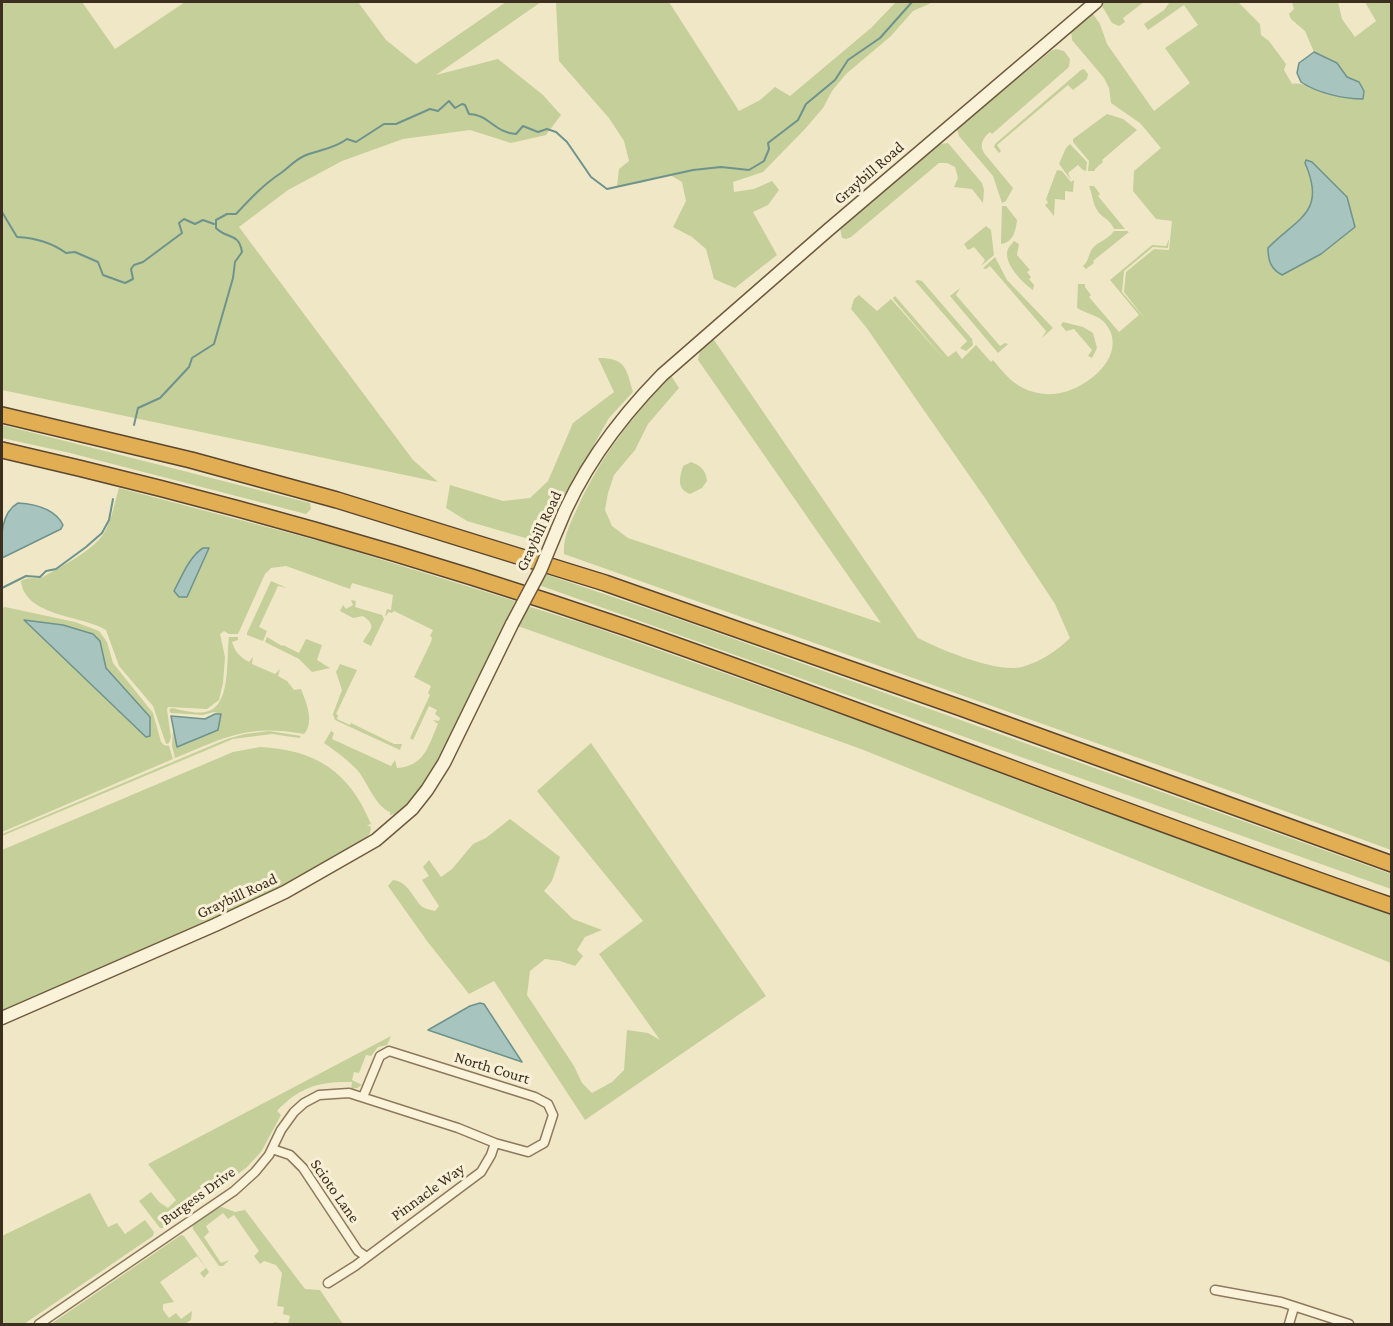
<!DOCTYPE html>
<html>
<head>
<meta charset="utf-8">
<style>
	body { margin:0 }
	#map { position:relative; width:1393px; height:1326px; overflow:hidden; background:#f0e7c6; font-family:"Crimson Pro",serif }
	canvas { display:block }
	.frame { position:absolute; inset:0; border:3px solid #3d2f1f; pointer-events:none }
</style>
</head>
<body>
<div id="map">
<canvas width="1393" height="1326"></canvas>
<div class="frame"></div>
</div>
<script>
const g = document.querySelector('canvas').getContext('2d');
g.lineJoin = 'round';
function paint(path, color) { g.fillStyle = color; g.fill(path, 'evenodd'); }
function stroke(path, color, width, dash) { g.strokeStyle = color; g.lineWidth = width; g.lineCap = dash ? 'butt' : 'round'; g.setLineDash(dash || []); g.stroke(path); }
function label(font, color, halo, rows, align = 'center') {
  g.font = font + ' "Crimson Pro",serif'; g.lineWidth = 6; g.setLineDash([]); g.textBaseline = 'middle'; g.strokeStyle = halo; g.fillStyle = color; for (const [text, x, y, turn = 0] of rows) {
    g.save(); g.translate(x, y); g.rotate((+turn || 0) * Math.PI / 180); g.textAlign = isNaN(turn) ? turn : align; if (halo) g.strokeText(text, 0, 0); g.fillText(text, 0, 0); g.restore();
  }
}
const green = new Path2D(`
	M2,2H82L115,49L185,2H358L386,40L416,64L506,2H541L436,75L498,59L543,95L561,115L546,135L511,143L470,130L403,139L342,161L288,190L239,227L413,460L438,482L2,390Z
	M554,2H669L739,111L760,100L775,87L790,96L871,28L896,2L931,3L913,11L891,36L846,74L832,91L823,108L805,129L763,172L733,182L734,192L754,189L772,181L779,190L768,205L753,212L777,255L735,288L714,279L706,249L692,237L673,227L686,201L682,182L670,175L640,183L617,186L619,169L629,161L624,141L609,118L559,61L556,3Z
	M1103,2H1144L1123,18L1125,22L1119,26L1112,23L1102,6Z
	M1170,2H1238L1260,24L1261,35L1269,41L1286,64L1284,70L1292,84C1305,82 1308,88 1319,91C1334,95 1348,99 1363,99V91L1346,76L1337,63L1314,52L1305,31L1291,19L1289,14L1294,9L1292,2H1338L1342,19L1355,37L1376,21L1365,2H1391V850L1192,777L564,554C563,538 569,526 576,511C600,457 629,422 667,379L672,377L679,388L648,424L635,450L614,475L608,493L605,510L612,526L628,538L881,623L698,360L701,345L709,339L714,340L918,638C941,650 997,673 1022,667C1040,662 1057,651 1070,638L1055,604L987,501L866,327L851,309L854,299L859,295L877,311L891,299L945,360L894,300L893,298L895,296L948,357L956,351L962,359L976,345L991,362L993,360C1002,371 1011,382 1023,388C1037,395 1054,396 1068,391C1095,382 1128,351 1105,323C1097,314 1086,314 1077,308L1078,284H1085V287L1091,295L1089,297L1119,332L1139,315L1110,280L1152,245L1166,246L1169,239L1168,248L1153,247L1124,271L1122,292L1145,319L1124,292L1126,272L1154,249L1169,250L1172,221L1156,219L1133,191L1134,171L1161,148L1140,123L1111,103L1109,88L1104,78L1072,40L1071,31L1090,13L1093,14L1100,24L1107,44L1154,111L1190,83L1165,48L1198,25L1184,5L1148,30L1144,24L1164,10ZM1312,162L1347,197L1355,227L1321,254L1282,275L1268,248C1299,216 1327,215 1305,163Z
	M1056,49L1064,51L1070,59L1069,67L992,134L990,132C983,138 979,144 984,153L1013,188L1006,201L1002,203L993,176L959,136L957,129L959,126L996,94H999L1051,51Z
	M1084,69L1088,74L1087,79L1073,90L1068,85L997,145L1001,151L999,153L994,147L995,144L1081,70Z
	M1107,114L1123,119L1137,130L1102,160L1103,162L1095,169V171H1088L1089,161L1073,142V139Z
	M948,143L982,183L984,190L983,203L972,189L954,187L958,178L955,167L947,163H939L851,237L846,239L842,238L840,228L881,191L892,185L940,144Z
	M1070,144L1087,162L1086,171L1083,170L1078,165L1068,173L1071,180L1059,164L1066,148Z
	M1057,170L1062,171L1071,182L1074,180L1073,192L1065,191V200L1055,199L1054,216L1045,205L1048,203L1046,199Z
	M1089,186H1094L1100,194L1098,196L1125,229H1114C1110,219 1102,218 1097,210C1093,204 1092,193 1089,186Z
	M1002,206H1006L1017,220C1016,230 1013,243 1001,244V241Z
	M986,226L991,230L994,255L981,266L985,260L974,247L968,250L964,244Z
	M1114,231H1127L1129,232L1093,261L1094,263L1086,269L1083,266C1089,261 1088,255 1092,249C1098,241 1108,240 1114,231Z
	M1014,241L1019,244L1017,255L1030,270L1027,272L1031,277L1029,279L1034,285L1033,290C1023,283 1007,267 1007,254C1007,248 1011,245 1014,241Z
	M995,257L1007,280L1053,328L1042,338L1046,331L990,266L986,269L983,268Z
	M918,280L922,281L972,339L973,345L966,351L960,348L967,341L915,281Z
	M960,288L956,295L1000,346L1005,343L1008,344L998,353L950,296Z
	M1063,322L1083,327L1093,333L1097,348L1092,358L1088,356L1092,350L1074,329L1066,331L1061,325Z
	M598,358C626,358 626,368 633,392L609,418L539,542L467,521L446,508L450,485L503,501L530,498L548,481L573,423L614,392Z
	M2,425L310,503L311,509L306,514L70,453L2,438Z
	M691,462C701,466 706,470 707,481L702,488L690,494C676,489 680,477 683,466Z
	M119,488L331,544L515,601C498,636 425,815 390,815V812C375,806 368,783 358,771C348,760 337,752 324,743L331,731L334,733L332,739L391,766L395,760L397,768C425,766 428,746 438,724L433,720L439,721L440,718L435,714L437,710L429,706L413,740L410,738L430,695L428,693L431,686L414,677L431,642L432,638L430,636L433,630L394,611L392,613L389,612L385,617L387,609L391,610L393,595L352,583L350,589L286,566L271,568L265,574L238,634H229L224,631L220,634L225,657L223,683L219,700L207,709L168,707L167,710L171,737L169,743L166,744L153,706L119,666L106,630C82,615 25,617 21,581C29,576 37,580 43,577C61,566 92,552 104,533C111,523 115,501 119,488Z
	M542,573L681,620L1391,874V889L536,584Z
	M271,581L287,588L278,586L259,627L267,631L263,641L247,635V633Z
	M351,600L356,601L355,607L382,615L384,619L371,646L363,642C368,631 379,627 363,616L353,618L340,611L343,605L346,609L353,605Z
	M527,606L588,625L868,724L1073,801L1247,861L1391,915V963L861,749L518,626Z
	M5,607L75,622L99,631L107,642L113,663L153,713L161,742L164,745L169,746L173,759L2,832V608Z
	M229,637H238V640L232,642C235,652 240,657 249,662L253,657L252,664L275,674L280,669L278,676L287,681L294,690L301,689C306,702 315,722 304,734C247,724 227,737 175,758L172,746L173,726L177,747L221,714L214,712L203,715L171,713L169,710L172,708C182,710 195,714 205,712C232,708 226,658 229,637Z
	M267,637L282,646L283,645L299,653L306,639L322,645L317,660L330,668L312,672L299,659L265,642Z
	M340,664L357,670L336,714L338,715L337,719L350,725L351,723L394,744H402L400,750L335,720L333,714L342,690L336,672Z
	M269,731L301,736L299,738L272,734L233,739L2,836V834L227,739L245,734Z
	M591,743L766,996L585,1120L494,981L469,994L427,941L388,886L393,880C408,882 412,896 421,906C425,909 431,910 435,911L439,906L422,880L429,876L423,867L429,860L441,877L452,869L473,844L486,838L510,819L560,857L552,881L544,891L573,919L602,930L585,937L577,950L583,956L575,966L560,961L545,959L530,971L527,995L574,1066L582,1083L592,1093L612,1082L624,1070L627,1030L648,1033L660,1040L599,954L643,921L537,791Z
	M260,747C316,750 349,771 371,824L367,825L371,827L370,833L364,841L273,891L186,932L2,1012V850L233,752Z
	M391,1036L387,1045L378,1047L371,1056L366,1055L359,1073L354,1072L352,1080L362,1085L357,1088L351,1089L352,1082C320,1081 299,1087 277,1111L281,1115L261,1152L246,1168L163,1228H160L139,1201L151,1192L159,1202L168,1208L176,1200L148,1164Z
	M90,1193L108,1227L117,1223L125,1234L145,1220L154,1232L153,1236L24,1324H2V1236Z
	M222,1207L235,1212L245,1210L305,1289L320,1290L343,1324H273L274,1322L288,1324L290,1316L283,1314L284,1307L277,1306L282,1273L276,1265L264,1261L260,1264L254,1256L259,1251L234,1215L228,1219L223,1213L206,1226L209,1232L204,1237L221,1263L229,1260L223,1266H219L193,1229L192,1224L215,1209Z
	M181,1235L184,1236L209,1272L204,1278L200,1273L206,1268L197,1256L160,1282L174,1302L163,1304V1310L169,1318L176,1313L181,1319L192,1311L191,1320L185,1324H51Z`);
const water = new Path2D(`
	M1314,52L1337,63L1347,77L1359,82L1364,91L1363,99C1344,99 1317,93 1301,82L1297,73L1299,63Z
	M1306,160L1312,162L1347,197L1355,227L1321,254L1282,275C1271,269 1268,261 1268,248C1297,218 1327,213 1305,163Z
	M18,503C35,504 55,509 63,525L61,529L2,558C1,539 0,513 18,503Z
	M203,548H209L187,597H179L174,591C182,576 189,557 203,548Z
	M24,620L63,625L93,634L100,641L106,668L150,717V736L146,737Z
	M215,714H221L218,730L177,747L171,716L205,719Z
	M480,1003L484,1004L522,1062L428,1030L470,1006Z`);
const stream = new Path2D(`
	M2,212L17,237C36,238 51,242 66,253L75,252L98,262L103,275L125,283L133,279L131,269L134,265L143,262L182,233L179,223L184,219L195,224L203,220L214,224
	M134,425L138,408L160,398L189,367L192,358L214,344L233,278L235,262L242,252C239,232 226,239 216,228V220L227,214H236C250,199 264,184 281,173C289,167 295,160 304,156C318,150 334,149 347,139L356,142L384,124H396L430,109L438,111L449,101L455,108L462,104L465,105L469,114C488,114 495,133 516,134L523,126L538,132L547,129L556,132L567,142L591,177L607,189L693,170L721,167L749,170L764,161L769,149L768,143L798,120L806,104L835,80L848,60L880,38L912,2
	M2,588L26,576L40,577L46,571L56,569L86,547L102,533L109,520L113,499`);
const street = new Path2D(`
	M272,1149L290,1155L303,1168L358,1251L367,1257
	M328,1283L355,1266L481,1172L491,1155L495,1143
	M1215,1290L1281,1302L1349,1324
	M39,1324L234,1191L255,1172L269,1155L281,1130L294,1112L304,1103L319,1095L349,1093L458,1128L495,1143L528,1152L544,1143L553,1115L548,1104L535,1097L389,1051L380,1056L363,1097
	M1289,1324L1294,1307`);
const secondary = new Path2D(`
	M557,530C580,471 618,420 662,375L827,231L1096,2
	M2,1018L215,925L285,892L376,840L412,809L427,790L444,763L512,624`);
const highway = new Path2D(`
	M2,415L191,460L337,500L605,583L961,708L1392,864
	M2,450C212,498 420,557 624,627C881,716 1134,817 1392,906`);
const secondaryBridge = new Path2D(`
	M512,624L540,571L557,530`);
const streetNames = [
	["Graybill Road",869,173,-41],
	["Graybill Road",539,531,-65],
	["Graybill Road",237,896,-25],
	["North Court",492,1068,17],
	["Scioto Lane",335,1191,55],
	["Pinnacle Way",428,1192,-36],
	["Burgess Drive",198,1196,-36]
];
paint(green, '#c5cf99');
paint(water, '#a8c4be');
stroke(water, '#6e938c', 1.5);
stroke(stream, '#6e938c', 2);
stroke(street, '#8d795b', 11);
stroke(secondary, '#6f5a3e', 15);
stroke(highway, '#5b462f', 18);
stroke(street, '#faf3da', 8);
stroke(secondary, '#faf3da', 12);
stroke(highway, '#e2ae54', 15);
stroke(secondaryBridge, '#6f5a3e', 15, []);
stroke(secondaryBridge, '#faf3da', 12);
label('16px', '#3d2f1f', '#f7f0d6', streetNames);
</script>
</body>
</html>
